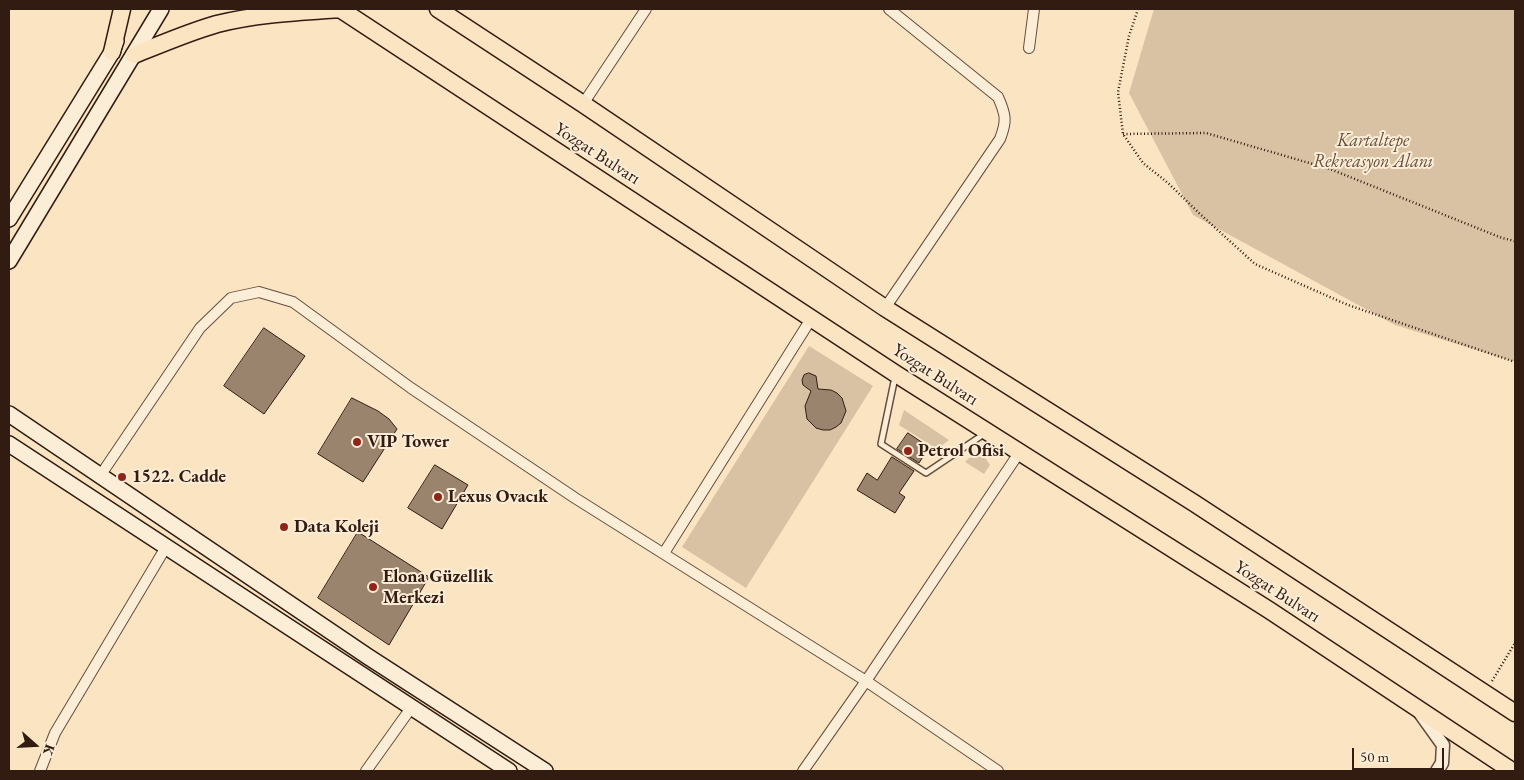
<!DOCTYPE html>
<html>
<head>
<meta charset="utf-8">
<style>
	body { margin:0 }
	#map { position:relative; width:1524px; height:780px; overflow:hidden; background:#fbe4c1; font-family:"EB Garamond",serif }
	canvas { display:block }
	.frame { position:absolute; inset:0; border:10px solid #321c12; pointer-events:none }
	.north { position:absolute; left:10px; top:720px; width:50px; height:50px; -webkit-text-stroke:4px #fcedd7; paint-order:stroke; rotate:109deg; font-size:14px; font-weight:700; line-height:20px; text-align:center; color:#321c12 }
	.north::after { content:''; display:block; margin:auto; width:18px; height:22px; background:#321c12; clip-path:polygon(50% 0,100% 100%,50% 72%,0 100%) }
	.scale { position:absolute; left:1352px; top:748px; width:92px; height:22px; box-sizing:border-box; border:2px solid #321c12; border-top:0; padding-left:6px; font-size:15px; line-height:18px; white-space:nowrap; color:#321c12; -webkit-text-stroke:4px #fcedd7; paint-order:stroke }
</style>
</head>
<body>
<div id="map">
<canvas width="1524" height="780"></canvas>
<div class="frame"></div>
<div class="north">K</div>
<div class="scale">50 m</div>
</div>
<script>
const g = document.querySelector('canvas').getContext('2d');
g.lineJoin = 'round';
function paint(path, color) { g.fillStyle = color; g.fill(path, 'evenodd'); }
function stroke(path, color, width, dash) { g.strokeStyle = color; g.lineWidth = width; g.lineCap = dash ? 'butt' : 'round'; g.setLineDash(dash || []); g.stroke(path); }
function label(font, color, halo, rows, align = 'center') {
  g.font = font + ' "EB Garamond",serif'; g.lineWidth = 4; g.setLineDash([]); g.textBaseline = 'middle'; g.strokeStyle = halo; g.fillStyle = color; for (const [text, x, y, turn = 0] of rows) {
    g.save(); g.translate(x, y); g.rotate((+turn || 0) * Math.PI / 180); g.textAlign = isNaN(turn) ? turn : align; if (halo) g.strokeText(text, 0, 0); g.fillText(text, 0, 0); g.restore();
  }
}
const green = new Path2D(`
	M1154,9H1515V362L1395,325L1193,215L1129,93Z
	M809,346L873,386L746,588L682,547Z
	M904,410L949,440L937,449L899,425Z
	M977,455L986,459L990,465L984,474L965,462L969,458Z`);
const building = new Path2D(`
	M264,328L305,356L264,414L224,386Z
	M809,373L816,376L818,389L831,390L837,393L842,398L846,411L841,423L836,427L830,430H823L816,428L807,419L805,406L811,391L803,385L802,380L804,375Z
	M352,398L378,411L389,419L397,429L363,482L318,454Z
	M908,433L929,447L919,463L897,449Z
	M892,457L914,471L899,493L905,497L895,513L857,490L867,473L877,480Z
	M435,465L468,485L442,529L408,508Z
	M358,532L429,577L389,645L318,598Z`);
const path = new Path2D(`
	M1138,9L1129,36L1118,92L1123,134L1143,163L1168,183L1200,214L1255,264L1348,305L1515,362
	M1123,134L1206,133L1330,169L1502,238L1515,241
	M1492,681L1515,643`);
const service = new Path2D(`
	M895,377L881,444L926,473L984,434`);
const minor = new Path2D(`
	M1029,48L1034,9
	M583,104L646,9
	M885,308L1000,139C1007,121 1006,115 998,97L889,9
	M100,476L200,328L231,298L259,292L293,302L411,388L575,498L866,681L998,771
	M664,553L811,319
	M40,771L55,733L166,547
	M366,771L411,708
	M803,771L866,681L1019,453`);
const tertiary = new Path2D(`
	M1420,713L1443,745L1442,763L1437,771`);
const secondary = new Path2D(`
	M9,219L112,52L116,41
	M9,261L161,9
	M9,414L367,656L545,771
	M9,444L509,771`);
const primary = new Path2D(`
	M438,9L583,104L885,308L1194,503L1515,713
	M112,52L122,9
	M134,55C161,44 189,32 217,24C257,14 299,12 340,9L896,374L1269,610L1512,771`);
const markers = [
	[357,442,5,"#8f2418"],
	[908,451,5,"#8f2418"],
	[122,477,5,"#8f2418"],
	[438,497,5,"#8f2418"],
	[284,527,5,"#8f2418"],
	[373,587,5,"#8f2418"]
];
const parkNames = [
	["Kartaltepe",1373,141],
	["Rekreasyon Alanı",1373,162]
];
const streetNames = [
	["Yozgat Bulvarı",597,154,33],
	["Yozgat Bulvarı",935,375,33],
	["Yozgat Bulvarı",1277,592,33]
];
const poiNames = [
	["VIP Tower",367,442],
	["Petrol Ofisi",918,451],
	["1522. Cadde",132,477],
	["Lexus Ovacık",448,497],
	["Data Koleji",294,527],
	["Elona Güzellik",383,577],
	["Merkezi",383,598]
];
paint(green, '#d9c2a3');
paint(building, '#9b846d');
stroke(building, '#321c12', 1);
stroke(service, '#644e3e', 8);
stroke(minor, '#644e3e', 12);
stroke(tertiary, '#644e3e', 15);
stroke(secondary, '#321c12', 18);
stroke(primary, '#321c12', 19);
stroke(path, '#321c12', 2.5, [1, 2.5]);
stroke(service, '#fcedd7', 5);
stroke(minor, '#fcedd7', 10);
stroke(tertiary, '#fcedd7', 12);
stroke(secondary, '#fcedd7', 15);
stroke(primary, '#fbe4c1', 16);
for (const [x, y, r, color] of markers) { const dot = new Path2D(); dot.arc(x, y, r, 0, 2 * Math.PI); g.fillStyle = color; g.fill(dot); stroke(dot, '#fcedd7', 2); }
label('italic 18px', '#644e3e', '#fcedd7', parkNames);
label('18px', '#321c12', '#fcedd7', streetNames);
label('bold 18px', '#321c12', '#fcedd7', poiNames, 'left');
</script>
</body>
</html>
